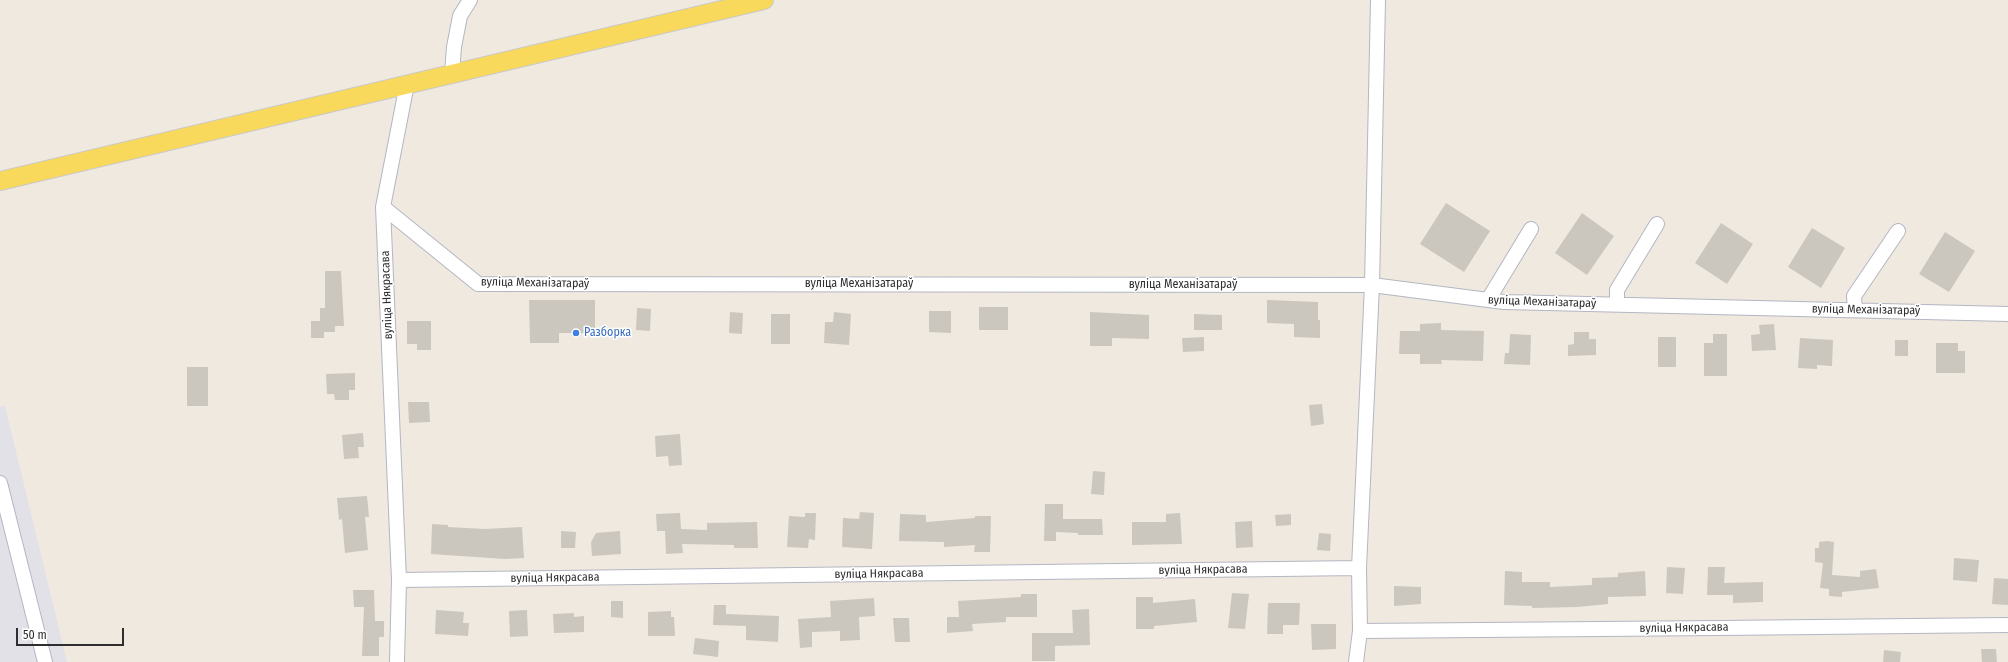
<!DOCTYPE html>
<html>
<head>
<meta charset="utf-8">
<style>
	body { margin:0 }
	#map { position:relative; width:2008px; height:662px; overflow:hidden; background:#f0e9e0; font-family:"Fira Sans Condensed",sans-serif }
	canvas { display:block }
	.scale { position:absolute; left:16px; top:628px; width:108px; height:18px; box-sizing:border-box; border:2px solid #2e2e2e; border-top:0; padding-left:5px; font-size:12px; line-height:14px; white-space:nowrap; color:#2e2e2e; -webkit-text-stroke:3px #fff; paint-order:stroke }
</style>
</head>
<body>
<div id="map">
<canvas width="2008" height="662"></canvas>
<div class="scale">50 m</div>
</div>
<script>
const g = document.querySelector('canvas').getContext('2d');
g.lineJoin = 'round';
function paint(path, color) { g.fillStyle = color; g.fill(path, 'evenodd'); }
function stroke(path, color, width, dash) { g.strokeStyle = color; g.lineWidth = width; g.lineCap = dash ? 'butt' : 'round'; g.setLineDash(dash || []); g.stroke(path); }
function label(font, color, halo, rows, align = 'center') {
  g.font = font + ' "Fira Sans Condensed",sans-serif'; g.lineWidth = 3; g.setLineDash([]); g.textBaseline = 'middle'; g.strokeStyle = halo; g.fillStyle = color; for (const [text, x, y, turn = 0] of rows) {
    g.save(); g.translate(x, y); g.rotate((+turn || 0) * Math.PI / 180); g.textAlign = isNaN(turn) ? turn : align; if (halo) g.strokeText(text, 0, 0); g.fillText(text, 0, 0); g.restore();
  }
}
const industrial = new Path2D(`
	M0,406H5L67,662H0Z`);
const building = new Path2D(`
	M1446,203L1490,231L1464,272L1420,244Z
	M1582,213L1614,236L1587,275L1555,253Z
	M1721,223L1753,244L1727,284L1695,263Z
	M1812,228L1845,248L1821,288L1788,267Z
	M1945,232L1975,251L1949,292L1919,274Z
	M325,271H341L344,326H335V332H324V338H311V321H320V308H325Z
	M529,300H595V333H559V343H530Z
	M1267,300L1318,302V320H1320V338L1294,337V324L1267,323Z
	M979,307H1008V330H979Z
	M637,308L651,309L650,331L636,330Z
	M929,311H951V333L929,332Z
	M730,312L743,313L742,334L729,333Z
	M834,312L851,314L849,345L824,343L825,322H833Z
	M1090,312L1149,315V339L1112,338V346H1090Z
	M771,314H790V344H771Z
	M1194,314L1222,315V330H1194Z
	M407,321H431V350H417V344H407Z
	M1441,323V330L1484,331L1483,361L1441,360L1442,364H1420V354H1399L1400,331H1420V324Z
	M1774,324L1776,350L1752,351L1751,335L1760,334L1759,325Z
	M1574,332H1589V339H1596V355L1568,356V345L1574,344Z
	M1510,334L1531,335L1530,365L1504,364L1505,353H1509Z
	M1713,334H1727V376H1704V343H1713Z
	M1204,337V351L1183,352L1182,338Z
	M1658,337H1676V367H1658Z
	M1800,338L1833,340L1832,366L1817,365V369L1798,368Z
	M1895,340H1908V356H1895Z
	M1936,343H1958V351H1965V373H1936Z
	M187,367H208V406H187Z
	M355,373V390H349V400H335L334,394H327L326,374Z
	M408,402H429L430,422L409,423Z
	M1322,404L1324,424L1311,426L1309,405Z
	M363,433L364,447H358L359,458L344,459L342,435Z
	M680,434L682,465L669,466L668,456L656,457L655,436Z
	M1093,471L1105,472L1104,495L1091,494Z
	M367,496L369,517H365L368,550L345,553L342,519L339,520L337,498Z
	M1045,504H1063V519H1102L1103,535H1078V533L1056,532V541H1044Z
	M860,512L874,513L872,549L842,547L843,518L859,519Z
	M680,513L681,529L707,530V523L757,522L758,548H734V545L682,544L683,553L666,554L665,531H657L656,514Z
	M805,513H816L815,540L809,539L808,548L787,547L789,516L805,517Z
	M1180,513L1182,544L1132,545V522H1166V514Z
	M900,514L926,515V522L975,518V516H991L990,552H974L975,545L944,547V542L899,541Z
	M1291,514V525L1276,526L1275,515Z
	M1252,521L1253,547L1236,548L1235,522Z
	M432,524L448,525V527L485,529L522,527L524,558L505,559L431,554Z
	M561,531L576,532L575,548H561Z
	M620,531L621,554L592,556L591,542L596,533Z
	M1319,533L1331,534L1330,551L1317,550Z
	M1827,541L1834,542L1832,575L1860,577V571L1876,569L1879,588L1842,592V597L1829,596V589L1820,588L1823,563L1815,562V548H1819V542Z
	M1954,558L1979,560L1977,582L1953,580Z
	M1667,567L1685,568L1683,594L1666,593Z
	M1708,567H1725L1724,583L1763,582V602L1733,603V595H1707Z
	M1505,571L1522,572V582H1550V587L1592,585V578L1618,577V573L1645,571L1646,596L1608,597V604L1577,607L1532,608V606L1504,605Z
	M1994,578L2008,579V605L1992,604Z
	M1394,586L1421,587V604L1394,606Z
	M353,590H374L375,621H384V637H379V656H362L364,607H354Z
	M1232,593L1249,594L1245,629L1228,628Z
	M1021,594H1037V617H1006V622L972,624L973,631L947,633V617H959L958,601L1021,597Z
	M1136,597H1153V603L1195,599L1197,622L1154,626V629H1136Z
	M874,598L875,616L859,617L860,640L840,641V631L812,632V647L800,648L798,619L831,617L830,601Z
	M611,601H623V618L611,617Z
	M1268,603H1300L1299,625H1283V634H1267Z
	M714,605H726V614L779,616L778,642L746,640V626L713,625Z
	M1089,609L1090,645L1055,646V661H1032V633H1073L1072,610Z
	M436,610L464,612L463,623H469L468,636L435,634Z
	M527,610L528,636L510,637L509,611Z
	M671,611V617H674L675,636H648V612Z
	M574,613V617L584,616V632L554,633L553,614Z
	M893,618H909L910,642H895Z
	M1311,624H1336V649L1312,650Z
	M695,638L719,641L718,657L693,654Z
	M1981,649H1996L1997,662H1982Z
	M1884,650L1901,652L1900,662H1883Z`);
const minor = new Path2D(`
	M452,74L454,47L460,16L470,0
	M383,207L478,284L1372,285L1504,302L2008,314
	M1488,300L1531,229
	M1617,304V290L1657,224
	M1855,310L1854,296L1898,231
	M0,483L45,662
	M399,580L1359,568
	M1360,631C1576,631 1792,626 2008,625
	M397,662L399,580L383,207L407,84
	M1356,662L1360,631L1359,568L1372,285L1378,0`);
const major = new Path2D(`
	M0,181L764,0`);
const markers = [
	[576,333,4,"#3f7fe0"]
];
const streetNames = [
	["вуліца Механізатараў",535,283,1],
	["вуліца Механізатараў",859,284],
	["вуліца Механізатараў",1183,285],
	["вуліца Някрасава",387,295,-92],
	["вуліца Механізатараў",1542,302,2],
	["вуліца Механізатараў",1866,310,1],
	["вуліца Някрасава",1203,570,-1],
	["вуліца Някрасава",879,574,-1],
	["вуліца Някрасава",555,578,-1],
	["вуліца Някрасава",1684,628,-1]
];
const shopNames = [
	["Разборка",584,333]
];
paint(industrial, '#e3e1e8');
paint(building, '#cbc7be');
stroke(minor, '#b4b6c2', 16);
stroke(major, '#c9c9c9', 20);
stroke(minor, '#fff', 14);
stroke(major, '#f9d95b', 18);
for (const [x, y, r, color] of markers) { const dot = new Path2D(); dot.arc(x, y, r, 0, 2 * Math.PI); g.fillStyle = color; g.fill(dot); stroke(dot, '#fff', 1.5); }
label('12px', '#2e2e2e', '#fff', streetNames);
label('12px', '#366cbe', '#fff', shopNames, 'left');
</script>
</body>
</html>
